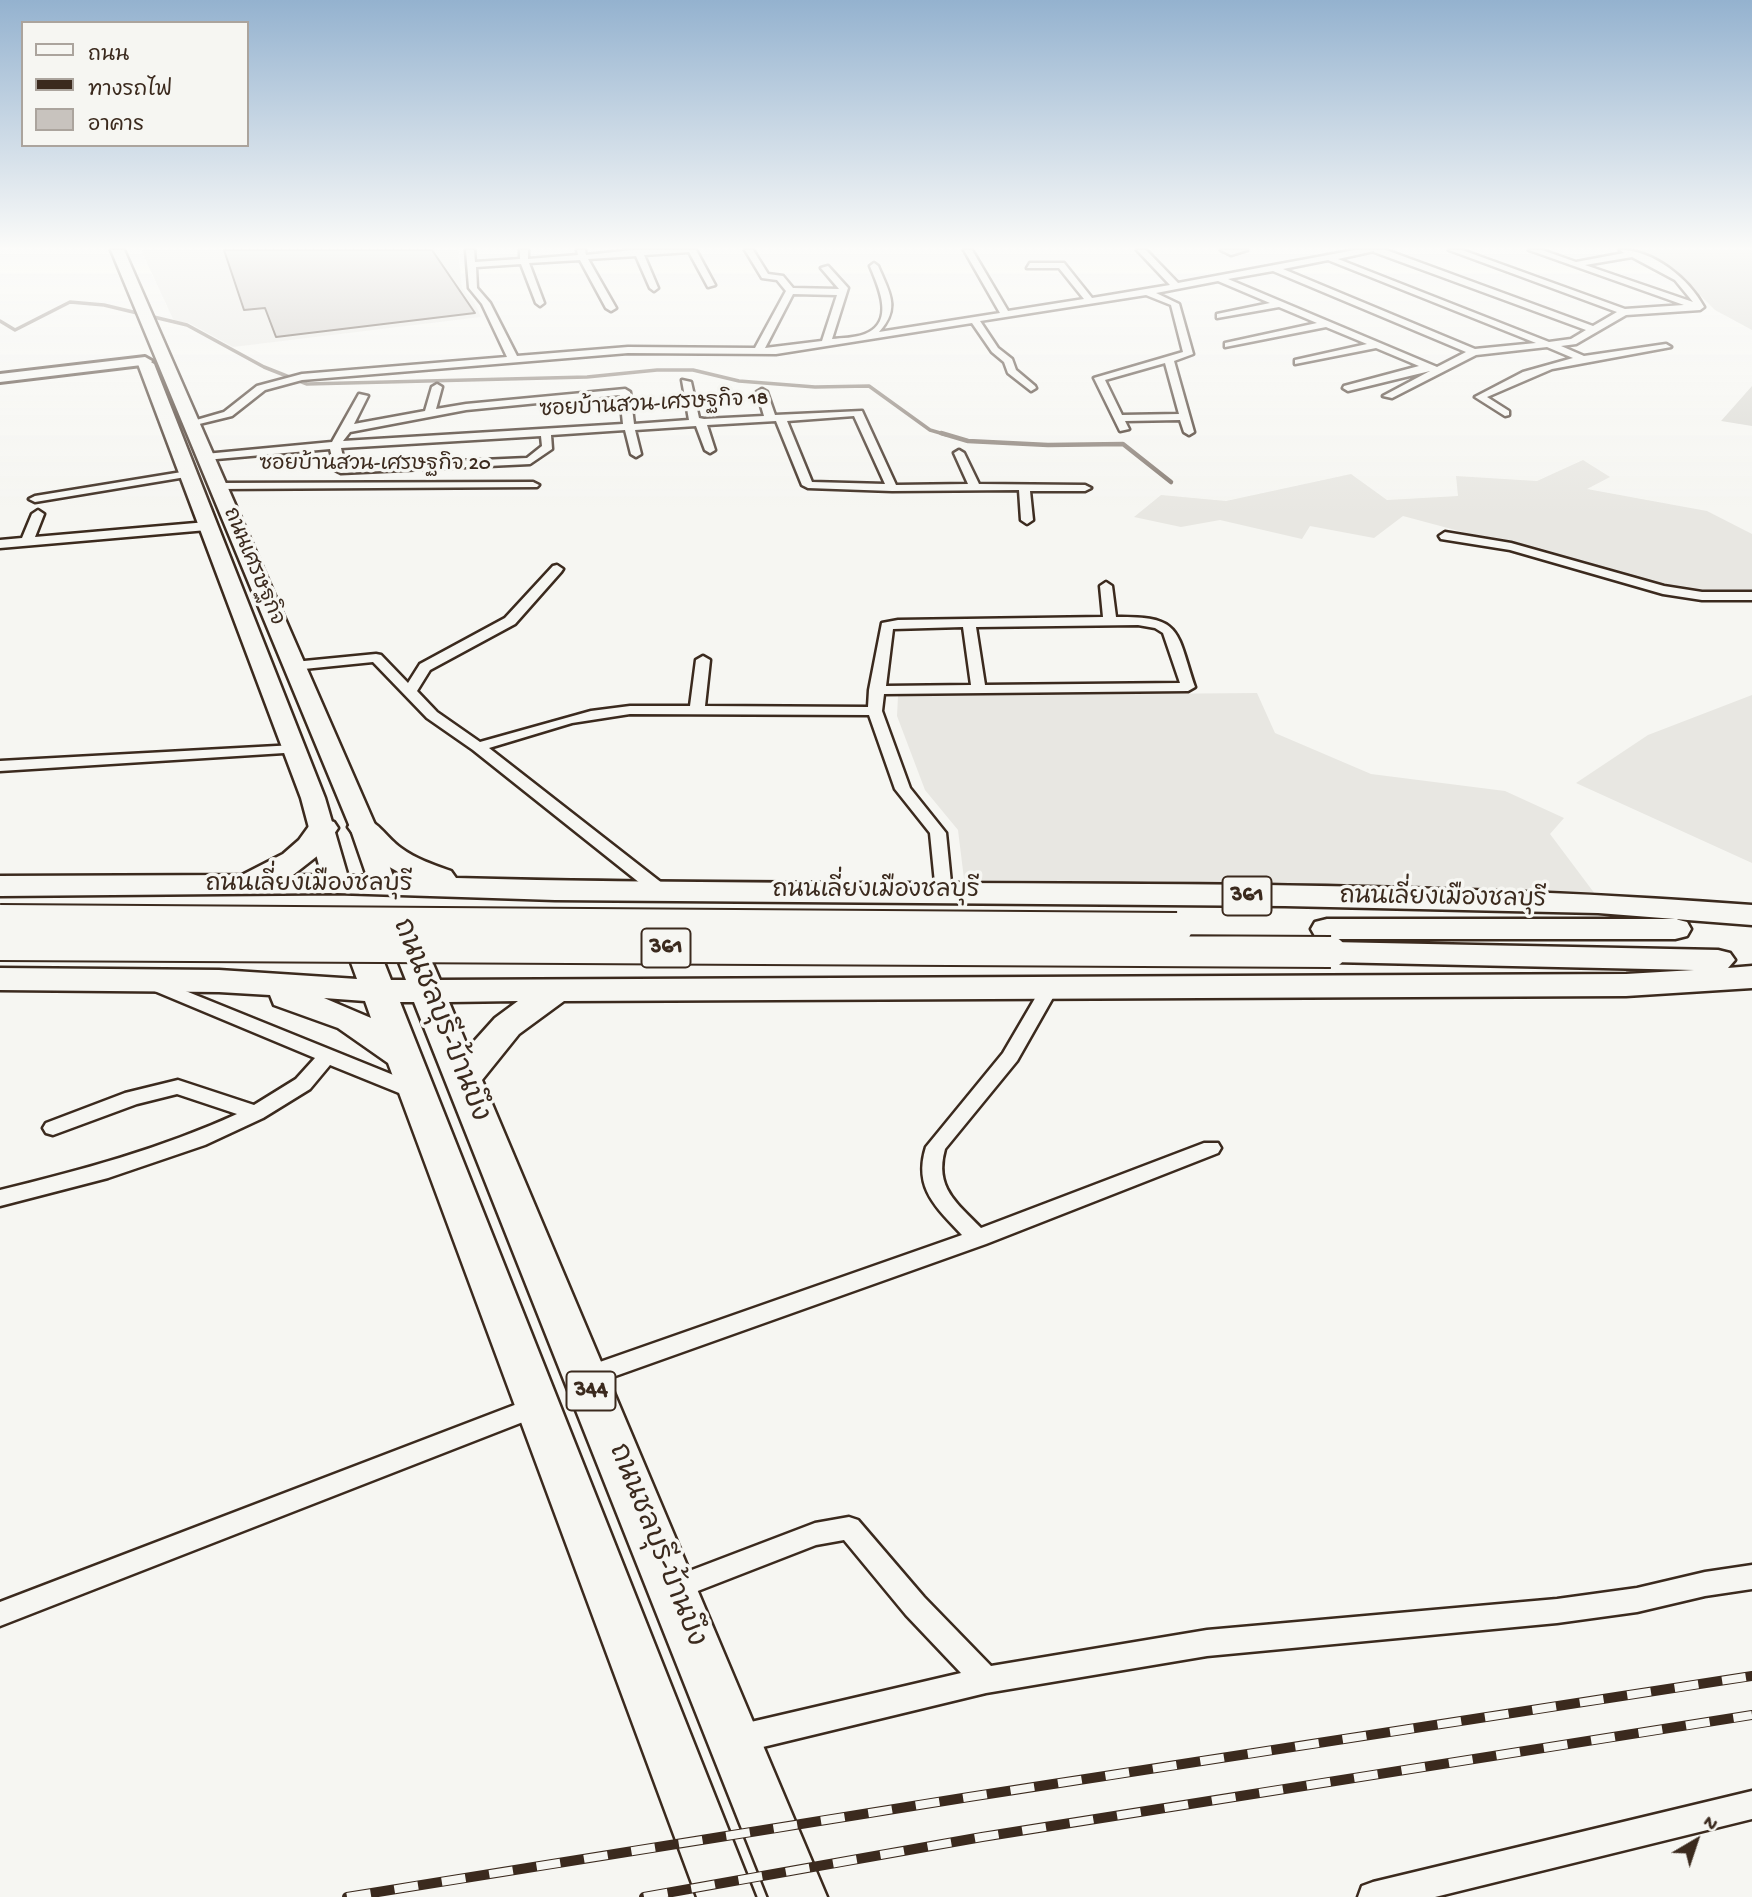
<!DOCTYPE html>
<html>
<head>
<meta charset="utf-8">
<style>
	body { margin:0 }
	#map { position:relative; width:1752px; height:1897px; overflow:hidden; background:#f6f6f2; font-family:"Gochi Hand","Playpen Sans Thai",sans-serif }
	canvas { display:block }
	.legend { position:absolute; left:21px; top:21px; width:228px; height:126px; box-sizing:border-box; background:#f6f6f2; border:2px solid #aba49d; margin:0; padding:9px 12px; list-style:none; font-size:21px; color:#3b2a1e }
	.legend li { display:flex; align-items:center; gap:14px; height:35px }
	.legend b { width:35px; border:2px solid #aba49d }
	.north { position:absolute; left:1661px; top:1806px; width:70px; height:70px; -webkit-text-stroke:5px #f6f6f2; paint-order:stroke; rotate:39deg; font-size:19px; font-weight:700; line-height:28px; text-align:center; color:#3b2a1e }
	.north::after { content:''; display:block; margin:auto; width:24px; height:32px; background:#3b2a1e; clip-path:polygon(50% 0,100% 100%,50% 72%,0 100%) }
</style>
</head>
<body>
<div id="map">
<canvas width="1752" height="1897"></canvas>
<ul class="legend">
<li><b style="height:9px;background:#f6f6f2"></b>ถนน</li>
<li><b style="height:9px;background:#3b2a1e"></b>ทางรถไฟ</li>
<li><b style="height:19px;background:#c8c3be"></b>อาคาร</li>
</ul>
<div class="north">N</div>
</div>
<script>
const g = document.querySelector('canvas').getContext('2d');
g.lineJoin = 'round';
function paint(path, color) { g.fillStyle = color; g.fill(path, 'evenodd'); }
function stroke(path, color, width, dash) { g.strokeStyle = color; g.lineWidth = width; g.lineCap = dash ? 'butt' : 'round'; g.setLineDash(dash || []); g.stroke(path); }
function label(font, color, halo, rows, align = 'center') {
  g.font = font + ' "Gochi Hand","Playpen Sans Thai",sans-serif'; g.lineWidth = 7; g.setLineDash([]); g.textBaseline = 'middle'; g.strokeStyle = halo; g.fillStyle = color; for (const [text, x, y, turn = 0] of rows) {
    g.save(); g.translate(x, y); g.rotate((+turn || 0) * Math.PI / 180); g.textAlign = isNaN(turn) ? turn : align; if (halo) g.strokeText(text, 0, 0); g.fillText(text, 0, 0); g.restore();
  }
}
const built = new Path2D(`
	M141,250H458L462,288L474,302L481,317L233,347L189,323L174,321Z
	M1583,460L1610,477L1587,489L1707,511L1752,534V593H1706L1668,587L1403,516L1374,538L1310,526L1302,539L1220,520L1181,527L1134,517L1161,495L1226,501L1351,474L1387,500L1458,496L1456,476L1537,481Z
	M1257,693L1275,733L1371,774L1505,791L1564,818L1550,834L1598,898L965,887L958,830L925,790L897,716L898,696Z
	M1752,695V863L1576,783L1648,735Z`);
const green = new Path2D(`
	M1637,250H1752V330L1715,310L1676,272Z
	M1752,386V426L1721,421Z`);
const streamFar1 = new Path2D(`
	M0,321L15,330L70,302L104,305L187,325L264,367L307,384L587,377L657,370H693L739,381L815,387L869,386L930,430L947,435`);
const stream = new Path2D(`
	M941,433L968,441L1048,445L1123,444L1171,482`);
const building = new Path2D(`
	M224,250H432L475,313L276,337L265,308L244,310Z`);
const street = new Path2D(`
	M466,250H474L475,262L520,259V250H528V259L578,255L577,250H585L586,255L633,250H696L715,285L708,287L689,252L644,255L658,288L654,291L650,288L636,256L588,259L616,308L611,311L606,308L580,260L529,263L544,303L540,306L536,303L521,264L476,267L477,288L490,303L517,356L628,347L755,348L786,291L777,280L762,278L745,250H753L768,274L783,276L793,288L839,289L821,268L828,266L848,288L832,339C842,338 855,338 865,334C896,322 878,286 870,266L874,263L878,266C889,292 901,308 879,332L1000,313L964,250H972L1008,311L1084,299L1059,268H1027L1030,263H1064L1092,298L1170,285L1137,250H1146L1178,283L1355,250H1386L1593,326L1617,312L1449,250H1462L1625,309L1684,305L1529,250H1542L1576,262L1624,253L1620,250C1654,250 1689,279 1704,307L1700,310L1626,315L1576,344L1561,346L1584,356L1666,344L1671,347L1552,369L1487,397L1509,411V415L1505,416L1475,397L1523,372L1573,358L1547,347L1476,355L1392,398L1383,396L1430,371L1348,391L1343,388L1344,386L1419,366L1376,348L1295,364V360L1367,344L1326,327L1225,347V343L1317,323L1279,307L1217,318V314L1270,303L1218,281L1156,293L1179,304L1193,354L1174,361L1194,432L1189,435L1184,432L1180,420L1125,421L1129,429L1120,431L1094,378L1183,352L1171,305L1146,295L980,321L998,348L1012,359L1016,370L1035,386L1036,388L1031,391L1008,373L1004,362L992,352L972,323L776,354L628,353L302,380L265,390L232,416L191,426L186,423L224,412L257,386L302,374L507,357L482,304L469,288ZM1374,251V252L1586,330L1571,339L1549,342L1338,259ZM1632,257L1675,280L1693,302L1585,265ZM1328,260L1536,343L1475,349L1283,269ZM1273,271L1466,352L1437,367L1228,279ZM793,294L837,295L822,341L765,348ZM1165,363L1179,414L1122,415L1105,380Z
	M1221,250H1247L1231,255Z
	M682,380L691,382L699,418L704,419L764,416L757,392L762,389L767,392L775,415L862,411L896,485L968,484L954,453L959,450L964,453L979,484L1085,485L1091,488L1085,491H1030L1033,520L1027,524L1021,520L1019,490L892,491L808,488L802,485L776,421L707,425L715,450L710,453L705,450L696,426L635,430L641,454L636,457L631,454L625,430L551,435L552,449L530,464L341,473L335,470L330,449L205,460L200,457L205,454L332,442L359,394L368,396L354,424L425,411L432,387L437,384L442,387L436,409L466,404L625,389L630,392L634,424L689,420ZM620,395L623,424L343,441L350,432L466,410ZM854,416L885,484L812,482L787,421ZM541,436L542,446L527,458L345,466L341,448Z
	M188,471L192,472V476L35,502L29,499L35,496Z
	M533,482L539,485L537,487L218,489L212,486L218,483Z
	M38,510L44,514L35,537L207,522L213,526L207,530L0,548V540L22,538L32,514Z
	M1445,532L1511,543L1664,586L1702,592H1752V600H1702L1663,594L1510,550L1441,539L1439,536Z
	M557,565L563,569L561,572L515,624L430,670L417,691L437,712L480,742L591,711L630,706H690L696,660L703,656L710,660L705,706L868,707L869,690L882,623L898,620L1103,617L1100,586L1106,582L1112,586L1116,617C1183,616 1176,631 1195,687L1188,691L884,694L882,711L910,788L946,833L952,893L944,898L936,893L930,833L895,789L869,715L630,714L572,723L489,748L667,887L669,891L667,895H655L473,750L427,718L373,662L294,670L287,666L294,662L376,654L381,655L408,683L420,664L505,618L553,566ZM1138,625L1155,628L1163,633L1180,683L985,685L976,627ZM963,627L971,685L886,686L893,629Z
	M295,745L300,746L302,749L300,752L0,771V761Z
	M151,977L423,1087L426,1092L423,1097H409L330,1065L310,1089L263,1118L205,1145L108,1178L0,1206V1190C82,1170 160,1149 237,1114L177,1094L137,1104L53,1135L46,1133L43,1128L46,1123L125,1093L178,1080L254,1105L296,1079L315,1058L145,987L142,983Z
	M1050,981L1059,987L1017,1061L945,1149C934,1188 957,1203 981,1228L1204,1143H1218L1221,1148L1218,1153L986,1244L593,1384L585,1386L577,1384L573,1377L577,1370L962,1235C936,1207 913,1188 926,1147L1003,1053L1044,983Z
	M538,1396L546,1399L550,1406L546,1413L0,1626V1602Z
	M849,1517L858,1520L924,1597L991,1666L1207,1630L1557,1599L1637,1588L1705,1572L1752,1565V1589L1705,1596L1637,1612L1557,1623L1207,1656L986,1693L738,1753L728,1749L724,1739L728,1729L738,1725L961,1673L906,1615L844,1540L816,1545L672,1601L663,1597L659,1589L663,1581L815,1523Z
	M1752,1791V1819L1435,1897H1358L1362,1886L1373,1882Z`);
const secondary = new Path2D(`
	M145,357L152,361L150,364L0,382V374Z`);
const primary = new Path2D(`
	M111,250H124L376,827L396,885L392,891L383,893L374,891L370,885L350,827Z
	M146,359L154,364L325,798L350,884L346,890L337,892L328,890L324,884L301,798L138,364Z`);
const highway = new Path2D(`
	M363,818C379,822 387,838 401,848C416,859 434,865 451,871L456,878C887,890 1321,872 1752,905V925L1598,913L1285,906L555,900L337,893L0,896V876L242,875L283,854L299,840L312,822L323,819L334,822L338,828L321,853L293,875L407,876C382,865 364,850 348,827L352,821Z
	M351,909L362,912L367,919L391,980H406L383,922L387,915L399,912L411,915L415,922L440,980L1626,974L1694,970L1331,962L1319,959L1314,952L1319,945L1331,942L1718,950L1730,953L1735,960L1728,968L1752,966V988L1626,996L564,1001L519,1034L482,1080L827,1897H769L414,1002H400L755,1897H697L388,1063L338,1028L274,1005L270,995L219,992L0,990V968L219,970L357,979L335,919L340,912ZM324,998L365,1001L371,1018ZM518,1001L495,1018L468,1048L449,1002Z
	M1327,919H1675L1687,922L1691,929L1687,936L1675,939H1327L1315,936L1311,929L1315,922Z`);
const rail = new Path2D(`
	M347,1897L969,1797L1752,1676
	M644,1897L982,1837L1752,1715`);
const highwayBridge = new Path2D(`
	M0,920L1177,928
	M0,945L1331,952`);
const farStreetnames = [
	["ซอยบ้านสวน-เศรษฐกิจ 18",654,406,-3],
	["ซอยบ้านสวน-เศรษฐกิจ 20",375,466],
	["ถนนเศรษฐกิจ",252,567,67]
];
const shields = [
	[1247,896,49],
	[666,948,49],
	[591,1391,49]
];
const shieldNames = [
	["361",1247,896],
	["361",666,948],
	["344",591,1391]
];
const streetNames = [
	["ถนนเลี่ยงเมืองชลบุรี",309,886],
	["ถนนเลี่ยงเมืองชลบุรี",876,892],
	["ถนนเลี่ยงเมืองชลบุรี",1443,900,1]
];
const nearStreetnames = [
	["ถนนชลบุรี-บ้านบึง",439,1021,68],
	["ถนนชลบุรี-บ้านบึง",655,1546,68]
];
paint(built, '#e8e7e2');
paint(green, '#dad9d3');
stroke(streamFar1, '#857a71', 3.5);
stroke(stream, '#857a71', 4.5);
paint(building, '#c8c3be');
stroke(building, '#3b2a1e', 2);
stroke(street, '#3b2a1e', 5);
stroke(secondary, '#3b2a1e', 6);
stroke(primary, '#3b2a1e', 5);
stroke(highway, '#3b2a1e', 5);
paint(street, '#f6f6f2');
paint(secondary, '#f6f6f2');
paint(primary, '#f6f6f2');
paint(highway, '#f6f6f2');
stroke(rail, '#3b2a1e', 10);
stroke(rail, '#f6f6f2', 8, [24]);
stroke(highwayBridge, '#3b2a1e', 34, []);
stroke(highwayBridge, '#f6f6f2', 30);
const sky = g.createLinearGradient(0, 0, 0, 516);
sky.addColorStop(0, '#94b2cf');
sky.addColorStop(0.48, '#fbfbf9');
sky.addColorStop(1, '#fbfbf900');
g.fillStyle = sky;
g.fillRect(0, 0, 1752, 516);
label('21px', '#3b2a1e', '#f6f6f2', farStreetnames);
for (const [x, y, w] of shields) { const box = new Path2D(); box.roundRect(x - w / 2, y - 19.5, w, 39, 5); g.fillStyle = '#f6f6f2'; g.fill(box); stroke(box, '#3b2a1e', 2); }
label('bold 23px', '#3b2a1e', null, shieldNames);
label('24px', '#3b2a1e', '#f6f6f2', streetNames);
label('28px', '#3b2a1e', '#f6f6f2', nearStreetnames);
</script>
</body>
</html>
